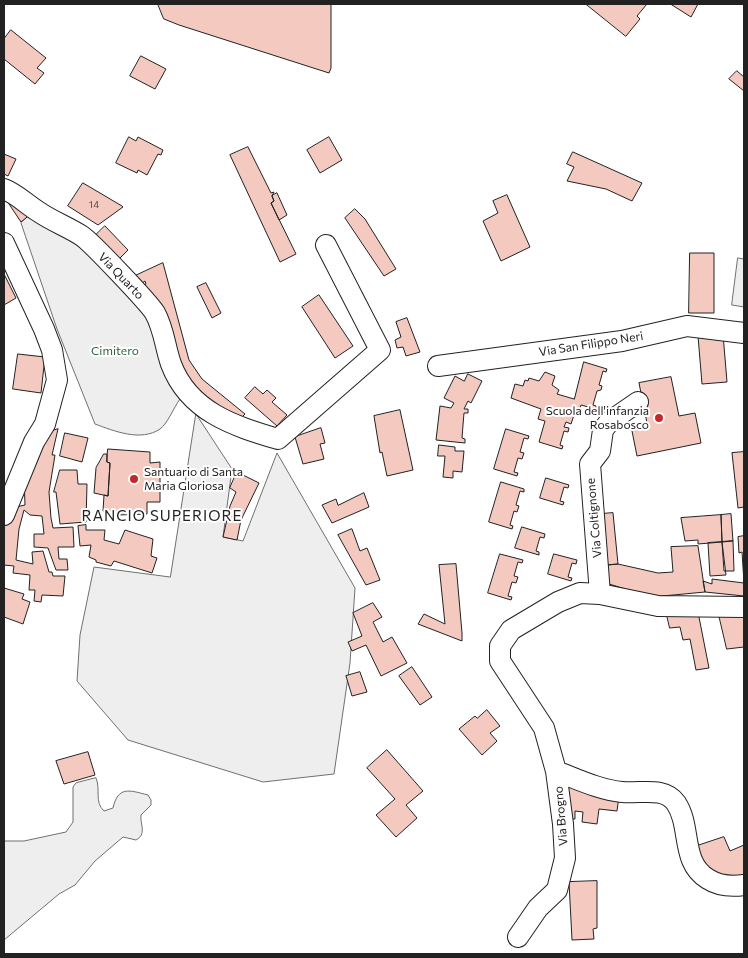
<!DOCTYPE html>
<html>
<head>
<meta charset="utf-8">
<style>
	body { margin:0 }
	#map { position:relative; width:748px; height:958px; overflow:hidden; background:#fff; font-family:Commissioner,sans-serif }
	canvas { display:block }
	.frame { position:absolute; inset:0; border:5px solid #222; pointer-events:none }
</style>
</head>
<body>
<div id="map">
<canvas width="748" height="958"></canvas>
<div class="frame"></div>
</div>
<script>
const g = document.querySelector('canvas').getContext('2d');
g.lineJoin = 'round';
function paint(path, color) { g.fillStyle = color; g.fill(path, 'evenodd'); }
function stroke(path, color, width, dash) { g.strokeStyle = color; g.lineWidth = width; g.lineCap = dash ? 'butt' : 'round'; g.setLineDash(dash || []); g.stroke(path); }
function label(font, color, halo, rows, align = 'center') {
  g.font = font + ' Commissioner,sans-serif'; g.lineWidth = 4; g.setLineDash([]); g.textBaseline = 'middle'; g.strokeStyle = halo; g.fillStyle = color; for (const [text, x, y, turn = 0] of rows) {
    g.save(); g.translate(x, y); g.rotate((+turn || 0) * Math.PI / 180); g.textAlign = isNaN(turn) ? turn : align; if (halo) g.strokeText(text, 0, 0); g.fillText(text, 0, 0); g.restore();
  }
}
const green = new Path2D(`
	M32,213L97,260L155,325L180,399C174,407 168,423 160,429C141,442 114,431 95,424L57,329L21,223Z
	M738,258L744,259V307L732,305Z
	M196,414L232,469L223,537L243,541L277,453L355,588L350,663L334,774L263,782L128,740L77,681L80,635L94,567L170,577Z
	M96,778C101,789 94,802 104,811L113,808C118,786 129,790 148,795L151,800V805L141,815C140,825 147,834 136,840L123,837L95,861L75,885L59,894L4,940V841H24L66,832L73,822V787L76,783Z`);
const building = new Path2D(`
	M158,4H331V68L329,73L179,25L164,19Z
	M586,4H647L637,16L640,19L626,36Z
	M673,4H698L691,17L672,5Z
	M11,30L46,58L37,68L44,73L35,84L4,59V39Z
	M141,56L166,69L155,89L130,76Z
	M737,71L744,77V91L729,79Z
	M129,137L136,141L138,137L163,150L161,155L158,154L147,175L138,170L137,173L116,163Z
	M329,137L342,160L320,173L307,150Z
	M248,147L271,193L274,192L272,196L274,201L271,203L296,254L280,262L230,155Z
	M573,152L642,183L632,201L606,189L567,181L574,167L567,164Z
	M4,154L16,159L8,176L4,174Z
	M83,183L122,206L123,207L98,225L68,206Z
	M277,193L287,215L279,220L271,203L274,201L272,196Z
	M507,195L530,247L501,261L483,221L498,213L493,201Z
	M13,199L32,213L21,222L9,204Z
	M355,209L365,219L396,269L384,276L345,218Z
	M105,226L128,250L117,261L94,237Z
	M690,253H714V313H689Z
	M163,263L189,360L202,379L245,414L237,422L185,381L143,286L146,284L145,281L141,284L135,276Z
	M4,274L16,298L4,305Z
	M206,283L221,313L212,318L197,287Z
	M319,295L353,346L335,358L302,307Z
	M407,318L420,352L406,356L403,347L397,348L395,340L401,337L396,322Z
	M723,334L727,382L702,384L698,336Z
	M18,354L45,357L41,393L13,389Z
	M584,362L607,369L606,372L603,371L599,385L602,386L601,390L597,391L593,405L596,406V409L581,405L578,413L575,412L571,424L566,422L564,427L569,428L568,432L564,431L560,445L563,446L562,449L539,442L545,421L538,419L541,409L511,398L515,384L523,386L525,380L528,381L529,378L539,381L545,372L555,376L552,385L559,390L557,394L574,399Z
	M468,374L482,381L471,403L468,401L464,409H468V413H464L463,425L462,438L465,439V443L436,440L440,406L451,408L454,403L444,398L455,376L464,381Z
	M671,377L679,416L695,413L701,443L637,456L631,426L647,423L639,383Z
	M255,387L263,394L267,390L276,398L272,402L287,415L277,426L245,398Z
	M400,410L413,470L387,476L382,452L380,453L374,416Z
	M321,428L325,443L320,444L324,459L303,464L295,437Z
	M58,429L52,455H55L49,492L51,518L53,528L73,527L74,547H58L59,559H67L68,570H56L48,548L34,547V534H44L42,516L30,515L24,510L19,529L16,560L33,564L32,552L43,551L49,572H52L53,576H65L63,596L42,595L41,602L34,601L35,590H29L30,575L13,573L14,566L4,565V527L11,508L25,505L24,479L49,432Z
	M506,429L529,436L528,439L524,438L520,452L524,453L522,459L518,458L514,472L518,473L517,476L494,469Z
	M65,433L88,438L82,462L60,456Z
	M439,445L455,447V451H464L462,472L453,471V478L443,477L445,456H438Z
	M108,449L150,452V463L160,462V502H147V514L118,515L103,511L104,495L108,496L110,463L107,462Z
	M744,452V507L738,508L732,453Z
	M104,454H107V462L110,463L108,496L94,493L96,468Z
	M60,470H77L78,484H87L86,522L60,524L56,492H54Z
	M237,472L259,483L241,520L237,540L223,537L230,506L236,492L230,488Z
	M546,478L569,485L568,488L564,487L560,501L564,502L563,505L540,498Z
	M501,482L524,489V492L520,491L516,505L519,506L517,512L514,511L510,525L513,526L512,529L489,522Z
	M364,493L369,507L332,523L322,505L336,499L338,505Z
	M613,513L618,564L607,565L601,514Z
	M731,514L733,541L722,542L721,515Z
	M721,515L722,542L698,544V540L685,541L681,518Z
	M86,525V530H105L104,540L119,544L125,530L153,539L151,556L157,558L152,573L114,561L111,566L96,562V560L89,557L91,545L80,546L78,526Z
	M522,527L545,534L544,538L540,537L536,551L539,552V555L515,548Z
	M352,529L360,551L367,548L380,580L366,585L338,535Z
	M744,536V596L705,592L703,581L712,584V579L744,583L742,552L739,553L738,537Z
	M733,541L734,571H724L722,542Z
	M722,542L726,575L710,576L708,543Z
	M698,546L705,592L652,597L609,584L607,565L618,564L658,573L673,572L671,547Z
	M500,554L523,560L522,563L518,562L514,576L518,577L516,583L512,582L508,596L512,597L511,600L488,593Z
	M554,554L577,560L576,564L572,563L568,577L572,578L571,581L548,574Z
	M456,564L462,633V641L418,624L424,614L445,624L439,565Z
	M4,588L24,594L22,599L30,602L23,624L4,617Z
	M373,603L382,617L373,622L383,642L392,637L407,663L381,676L366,645L352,651L348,642L362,636L353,613Z
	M666,611L698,612L709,668L696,670L690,639L683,640L680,627L670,628Z
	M719,615L744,616V647L727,649Z
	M412,667L432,697L420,705L399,676Z
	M360,672L367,692L352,696L346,676Z
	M487,710L500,726L490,733L497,741L482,755L459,729L475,716L477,718Z
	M387,750L423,791L406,805L417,818L396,837L376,815L395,799L367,768Z
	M88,752L95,775L64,784L56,761Z
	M565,783L619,796L617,811L599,809L597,824L582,822L583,812L575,811V819H567Z
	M724,837L730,851L744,845V882L719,880L691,848Z
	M597,881V928L593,929L594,939L572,940L569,882Z`);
const minor = new Path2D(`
	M4,189C17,194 26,204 39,212C52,221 68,227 82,236C92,243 149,303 155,313C164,329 165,347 171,364C189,412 234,426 278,439L380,350L326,245
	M4,243L44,329L52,350L57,380L45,424L34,442L4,515
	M438,366L622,341L687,326L744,333
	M600,594L590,464L600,451L603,430L609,422L638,402
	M556,771C577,779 600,790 622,792C640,794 664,786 676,803C692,827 680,862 708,879C719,886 730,887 744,885
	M518,937L538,908L557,890L565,858L563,824L556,771L544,728L500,661V646L511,630L558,602L580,593L600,594L658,606L744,607`);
const markers = [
	[659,418,5,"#c62828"],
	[134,479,5,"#c62828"]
];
const numberNames = [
	["14",94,205]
];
const streetNames = [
	["Via Quarto",121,276,46],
	["Via San Filippo Neri",591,344,-9],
	["Via Coltignone",594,518,-95],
	["Via Brogno",561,816,-95]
];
const parkNames = [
	["Cimitero",115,351]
];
const poiNames = [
	["Scuola dell'infanzia",649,411],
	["Rosabosco",649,425],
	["Santuario di Santa",144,472,"left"],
	["Maria Gloriosa",144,486,"left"]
];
const quarterNames = [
	["RANCIO SUPERIORE",162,516]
];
paint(green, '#eee');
stroke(green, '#6f6f6f', 1);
paint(building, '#f3c9c0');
stroke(building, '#222', 1);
stroke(minor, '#222', 22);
stroke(minor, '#fff', 20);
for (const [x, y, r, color] of markers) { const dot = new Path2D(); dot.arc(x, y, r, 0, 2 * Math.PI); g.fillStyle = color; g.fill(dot); stroke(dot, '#fff', 2); }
label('10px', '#564c4a', null, numberNames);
label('12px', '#222', '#fff', streetNames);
label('12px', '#2f5e38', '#fff', parkNames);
label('12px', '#222', '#fff', poiNames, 'right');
g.letterSpacing = '1px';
label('15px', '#222', '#fff', quarterNames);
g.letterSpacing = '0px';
</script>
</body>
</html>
